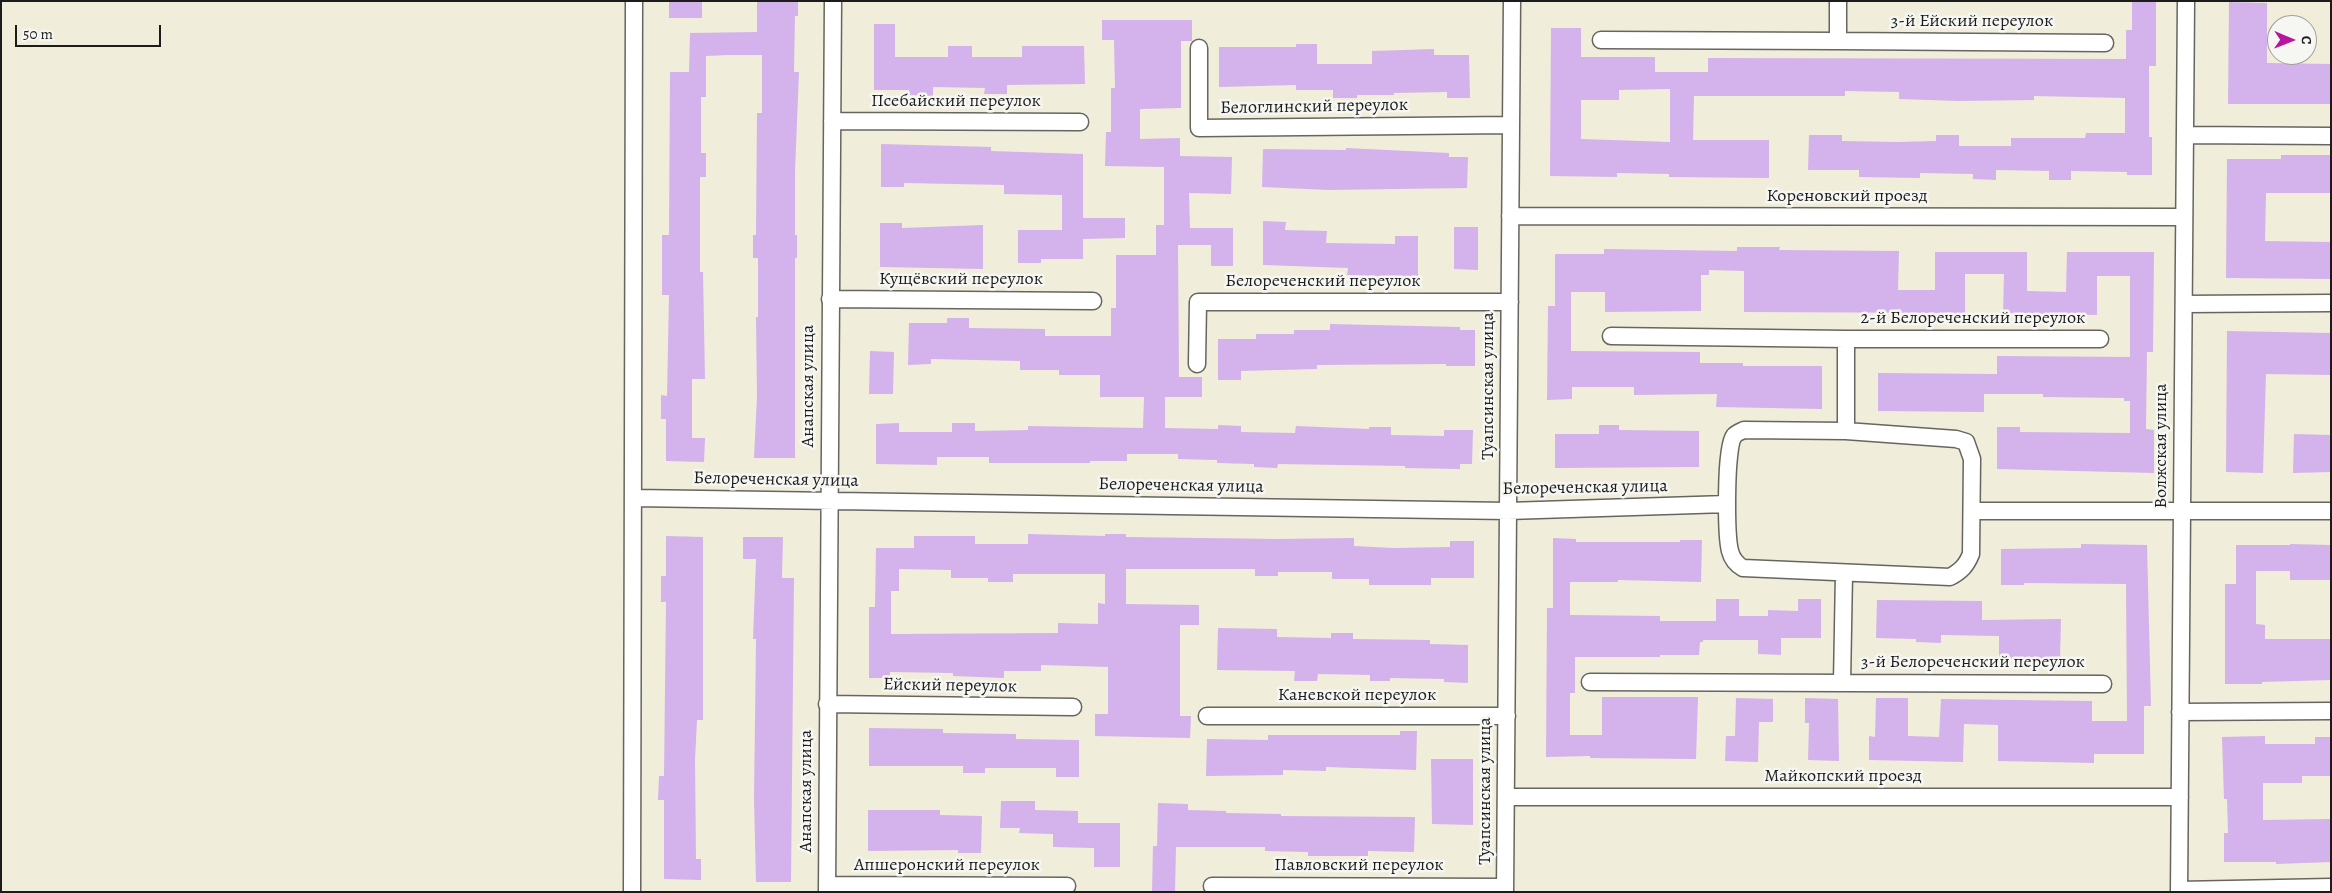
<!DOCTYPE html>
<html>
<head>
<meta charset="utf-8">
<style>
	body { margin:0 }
	#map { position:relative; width:2332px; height:893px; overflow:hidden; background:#f0eddb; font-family:Alegreya,serif }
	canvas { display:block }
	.frame { position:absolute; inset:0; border:2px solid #1c1c1c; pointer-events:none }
	.north { position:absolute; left:2267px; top:15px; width:50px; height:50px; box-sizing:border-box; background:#f6f6f2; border:1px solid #9f9f9c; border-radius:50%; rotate:91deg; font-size:14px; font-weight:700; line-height:20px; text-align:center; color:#1c1c1c }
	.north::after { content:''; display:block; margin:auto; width:18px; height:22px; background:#b5179e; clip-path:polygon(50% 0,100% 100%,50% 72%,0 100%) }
	.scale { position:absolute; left:15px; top:25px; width:146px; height:22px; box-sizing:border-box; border:2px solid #1c1c1c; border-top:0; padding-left:6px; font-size:15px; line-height:18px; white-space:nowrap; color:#1c1c1c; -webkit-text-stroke:4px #f6f6f2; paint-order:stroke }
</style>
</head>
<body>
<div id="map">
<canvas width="2332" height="893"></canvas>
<div class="frame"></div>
<div class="north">С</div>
<div class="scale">50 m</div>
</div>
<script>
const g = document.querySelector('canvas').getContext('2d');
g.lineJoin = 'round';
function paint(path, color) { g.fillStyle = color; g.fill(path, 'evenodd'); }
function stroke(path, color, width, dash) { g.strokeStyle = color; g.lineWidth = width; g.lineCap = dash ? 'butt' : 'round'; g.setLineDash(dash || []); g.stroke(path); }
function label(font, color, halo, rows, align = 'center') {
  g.font = font + ' Alegreya,serif'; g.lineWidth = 5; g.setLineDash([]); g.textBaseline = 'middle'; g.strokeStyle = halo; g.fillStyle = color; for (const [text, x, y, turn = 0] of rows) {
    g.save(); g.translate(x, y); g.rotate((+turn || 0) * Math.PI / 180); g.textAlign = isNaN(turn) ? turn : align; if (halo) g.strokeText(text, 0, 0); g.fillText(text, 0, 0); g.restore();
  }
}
const building = new Path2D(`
	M669,1H702V18H669Z
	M757,1H798V16H795L794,72H799L795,171V235H797V258H795V458H754L757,396L756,317H758V258H753V235H756L757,113H762V55H728L706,56V97H701V153H706V177H700V272H703L705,379H692V438H705L704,462L666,461V419H661V395L667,396L669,295H662V235H669L670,72H689L690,33L757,32Z
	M2132,1H2156V66H2149V137H2152V175H2127V172L2071,171V180H2049V171L1996,170V180L1973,179V174L1920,173V178L1859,177V170H1808L1809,135H1842V141L1897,142L1936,141V135H1959V146H2011V138H2085L2086,133H2125V98L2034,96V100L1959,101L1899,99V92L1845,91V96H1694L1693,140H1769V178L1669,177V174L1617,173V177L1550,176L1551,28H1581V57H1655V72H1708V58L2126,59V30H2132ZM1670,89V142L1581,139V100H1619V90Z
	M2229,2L2267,3V63L2331,64V104H2228Z
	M1102,20H1192V41H1181V108L1140,109V139L1180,138V156L1232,157L1231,194L1189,193L1190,228H1233V266H1211V245H1178L1179,377H1202V397H1165V428L1218,429V425L1241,426V432L1295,433L1296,426L1369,429V427H1391V435L1444,436V430H1473L1472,464H1460V469L1405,468V466L1278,464L1277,468L1254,467V464L1217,463V460L1178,459V454H1127V461H1090V463H989V457H937V465L876,464V424L899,423V432H952V423H975V431L1028,430V426L1143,428L1144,397H1100V375H1059V370H1020V361L931,359V364L908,365L909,323H947V318H969V328L1045,329V336H1111V308H1116V255H1156V225H1164V167L1105,166L1106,132H1111V88H1115L1114,40H1102Z
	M874,24H895V57H948V46H972V57H1022V46H1084L1085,84L1007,85V94H984L985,88L933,87V96L909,95V90H874Z
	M1296,44H1317V64H1372V51L1434,49V55H1469L1470,98H1447V92L1394,93V95H1357V98H1333V90H1296V85L1219,87V47H1296Z
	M881,144L991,147V151L1083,154V218H1125V238L1083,239V259H1041V263H1018V230H1062V195L1004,194V185L904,183V187H881Z
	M1346,148L1449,153V157H1468L1467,188L1329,190L1262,187L1263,149L1346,150Z
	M2281,155H2331V193H2266L2265,241L2331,242V279L2226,278L2227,159H2281Z
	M1263,221L1286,222L1285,230L1327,231L1326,243L1395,244V236H1418V277L1347,275L1348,268L1263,265Z
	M880,223H902V228L983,225V269L880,267Z
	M1454,227H1478V270L1454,269Z
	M1737,247H1780L1779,250L1899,251L1898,290H1935V252H2027V291L2066,292L2067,252H2154L2153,352H2147L2146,429L2154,430V473L1997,469V427H2020V432L2130,433V401H2124V398L2043,397V394H1984V412L1878,411V373L1997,374V356L2130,357V276H2097V315L2003,313L2004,274H1965V313L1744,312V271L1709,270V275H1701V311L1605,312V292H1571V351L1700,352V363H1743V366H1822V409L1716,407L1717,394L1634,395V387H1572V399L1547,400L1548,306H1555V254H1604V249L1737,251Z
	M1330,324L1460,327V330H1475V366H1446V364L1317,365V369L1241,371V380H1218V339H1256V334H1294V330H1330Z
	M2227,331L2331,333V375L2266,374L2263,473L2226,472Z
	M870,351L894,352L893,394H869Z
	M1599,425H1619V430L1699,431V467L1555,468V434H1599Z
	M2294,434L2331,435V472L2293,473Z
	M1028,534L1105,536V534H1126V537L1279,539L1354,538V546L1394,548L1450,547V541H1474V578H1431V585H1369V579H1332V572H1278V576H1255V569H1126V604L1199,605V625H1180V716H1191L1190,738L1095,736V714H1108V667L1041,665V671H1004V678L953,676V673L890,672V678H869V607H875L876,548H914V536H975V544H1028ZM899,569L951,570V578H988V582H1013V574H1105V604L1098,603V624L1058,623V633L891,634V591H899Z
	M666,536L703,537V720H697L695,760L696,859H701V880L664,879V800H658L659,776H664L666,602H661V576H666Z
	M743,537H783L782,578H794L791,882H756L754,799L756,639H753L756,559H743Z
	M1553,538L1576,539V542H1680V540H1702L1701,582L1618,580V582H1570V615L1660,616V621H1716V599H1739V616H1768V610L1798,611V599H1821V638H1781V655L1758,654V640H1703V642H1700L1699,655H1660V657H1575V693H1570V735H1602V697H1698L1696,759L1590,758V756L1546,757L1547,608H1553Z
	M2081,544L2147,545L2151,706H2144V754H2094V763L1998,761V725L1964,724L1963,762L1869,760V736L1875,737L1876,698H1908V736L1939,737L1941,699L2092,701V721H2127L2126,584L2024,583V585H2001V549L2081,548Z
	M2290,544L2331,545V580H2290V571H2256V624L2265,625V639H2331V680L2262,682V684H2225V584H2236V545H2290Z
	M1877,600L1982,601V620L2061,619L2060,659H1999V636L1941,635V643L1916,642V639L1876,638Z
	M1218,628L1277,629V637L1331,638V633H1353V639L1430,640V644L1468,645V683L1444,682V679L1390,678V681H1370V675L1318,674L1317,681H1294L1295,671L1217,670Z
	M1736,698L1773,699V722H1759L1758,762L1725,761L1726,736H1735Z
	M1805,698L1838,699L1839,761L1808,760L1809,723H1805Z
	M869,728L943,729V733L1016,734V739L1079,740V777H1056V768H985V773H963V766H869Z
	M1400,731H1417L1416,770L1326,767V771L1283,770V775L1206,776L1207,739L1268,740V735H1400Z
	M2265,736V744H2315V737H2331V776H2302V783H2263V820L2331,819V862L2276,864V862H2224V833H2228L2227,799H2224L2222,737Z
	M1431,759H1473V825L1432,824Z
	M1001,801H1035V810L1078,811V823H1120V867H1094V848L1053,847V834L1019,833L1020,828H1000Z
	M1158,803L1188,804V810L1226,811V813L1281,814V816L1415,817L1414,852L1368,851V856H1308V852L1265,851V847H1176L1175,892H1152L1153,846H1157Z
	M868,810H940V815L982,816L981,853H958V850L868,851Z`);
const street = new Path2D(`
	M1838,1V41L2105,43
	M1601,40L1838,41
	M1199,48V128L1511,125
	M832,121L1080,122
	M2185,135L2331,136
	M1510,216L2184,217
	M830,299L1093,301
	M2184,304L2331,303
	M1611,336L1846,339H2100
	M1197,364L1198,302H1510
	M1744,430L1846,431L1956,439L1966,442L1972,459L1971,554C1966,566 1961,571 1950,577L1743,568C1736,564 1732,559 1730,551C1726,535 1725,447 1734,436C1736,433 1742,431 1744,430Z
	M1846,431V339
	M634,498L1508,511L1727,504
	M1972,511H2331
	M1590,682L2103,684
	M1842,683L1844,573
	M827,704L1073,707
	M2180,712L2331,711
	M1207,716H1507
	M1506,797H2180
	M827,885L1067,886
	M1212,886L1505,887
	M2179,890L2331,887
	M632,892L634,1
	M827,892L833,1
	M1505,892L1512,1
	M2179,892L2186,1`);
const streetNames = [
	["3-й Ейский переулок",1972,22],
	["Псебайский переулок",956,102],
	["Белоглинский переулок",1314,107,-1],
	["Кореновский проезд",1847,197],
	["Кущёвский переулок",961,280],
	["Белореченский переулок",1323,282],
	["2-й Белореченский переулок",1973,319],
	["Анапская улица",809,386,-90],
	["Туапсинская улица",1489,386,-90],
	["Волжская улица",2162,446,-90],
	["Белореченская улица",776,480,1],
	["Белореченская улица",1181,486,1],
	["Белореченская улица",1585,488,-1],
	["3-й Белореченский переулок",1973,663],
	["Ейский переулок",950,686,1],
	["Каневской переулок",1357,696],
	["Майкопский проезд",1843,777],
	["Анапская улица",807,791,-90],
	["Туапсинская улица",1486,791,-90],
	["Апшеронский переулок",947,866],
	["Павловский переулок",1359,866]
];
paint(building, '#d4b2eb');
stroke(street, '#66655f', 19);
stroke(street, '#fff', 16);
label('18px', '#1c1c1c', '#f6f6f2', streetNames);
</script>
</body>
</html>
